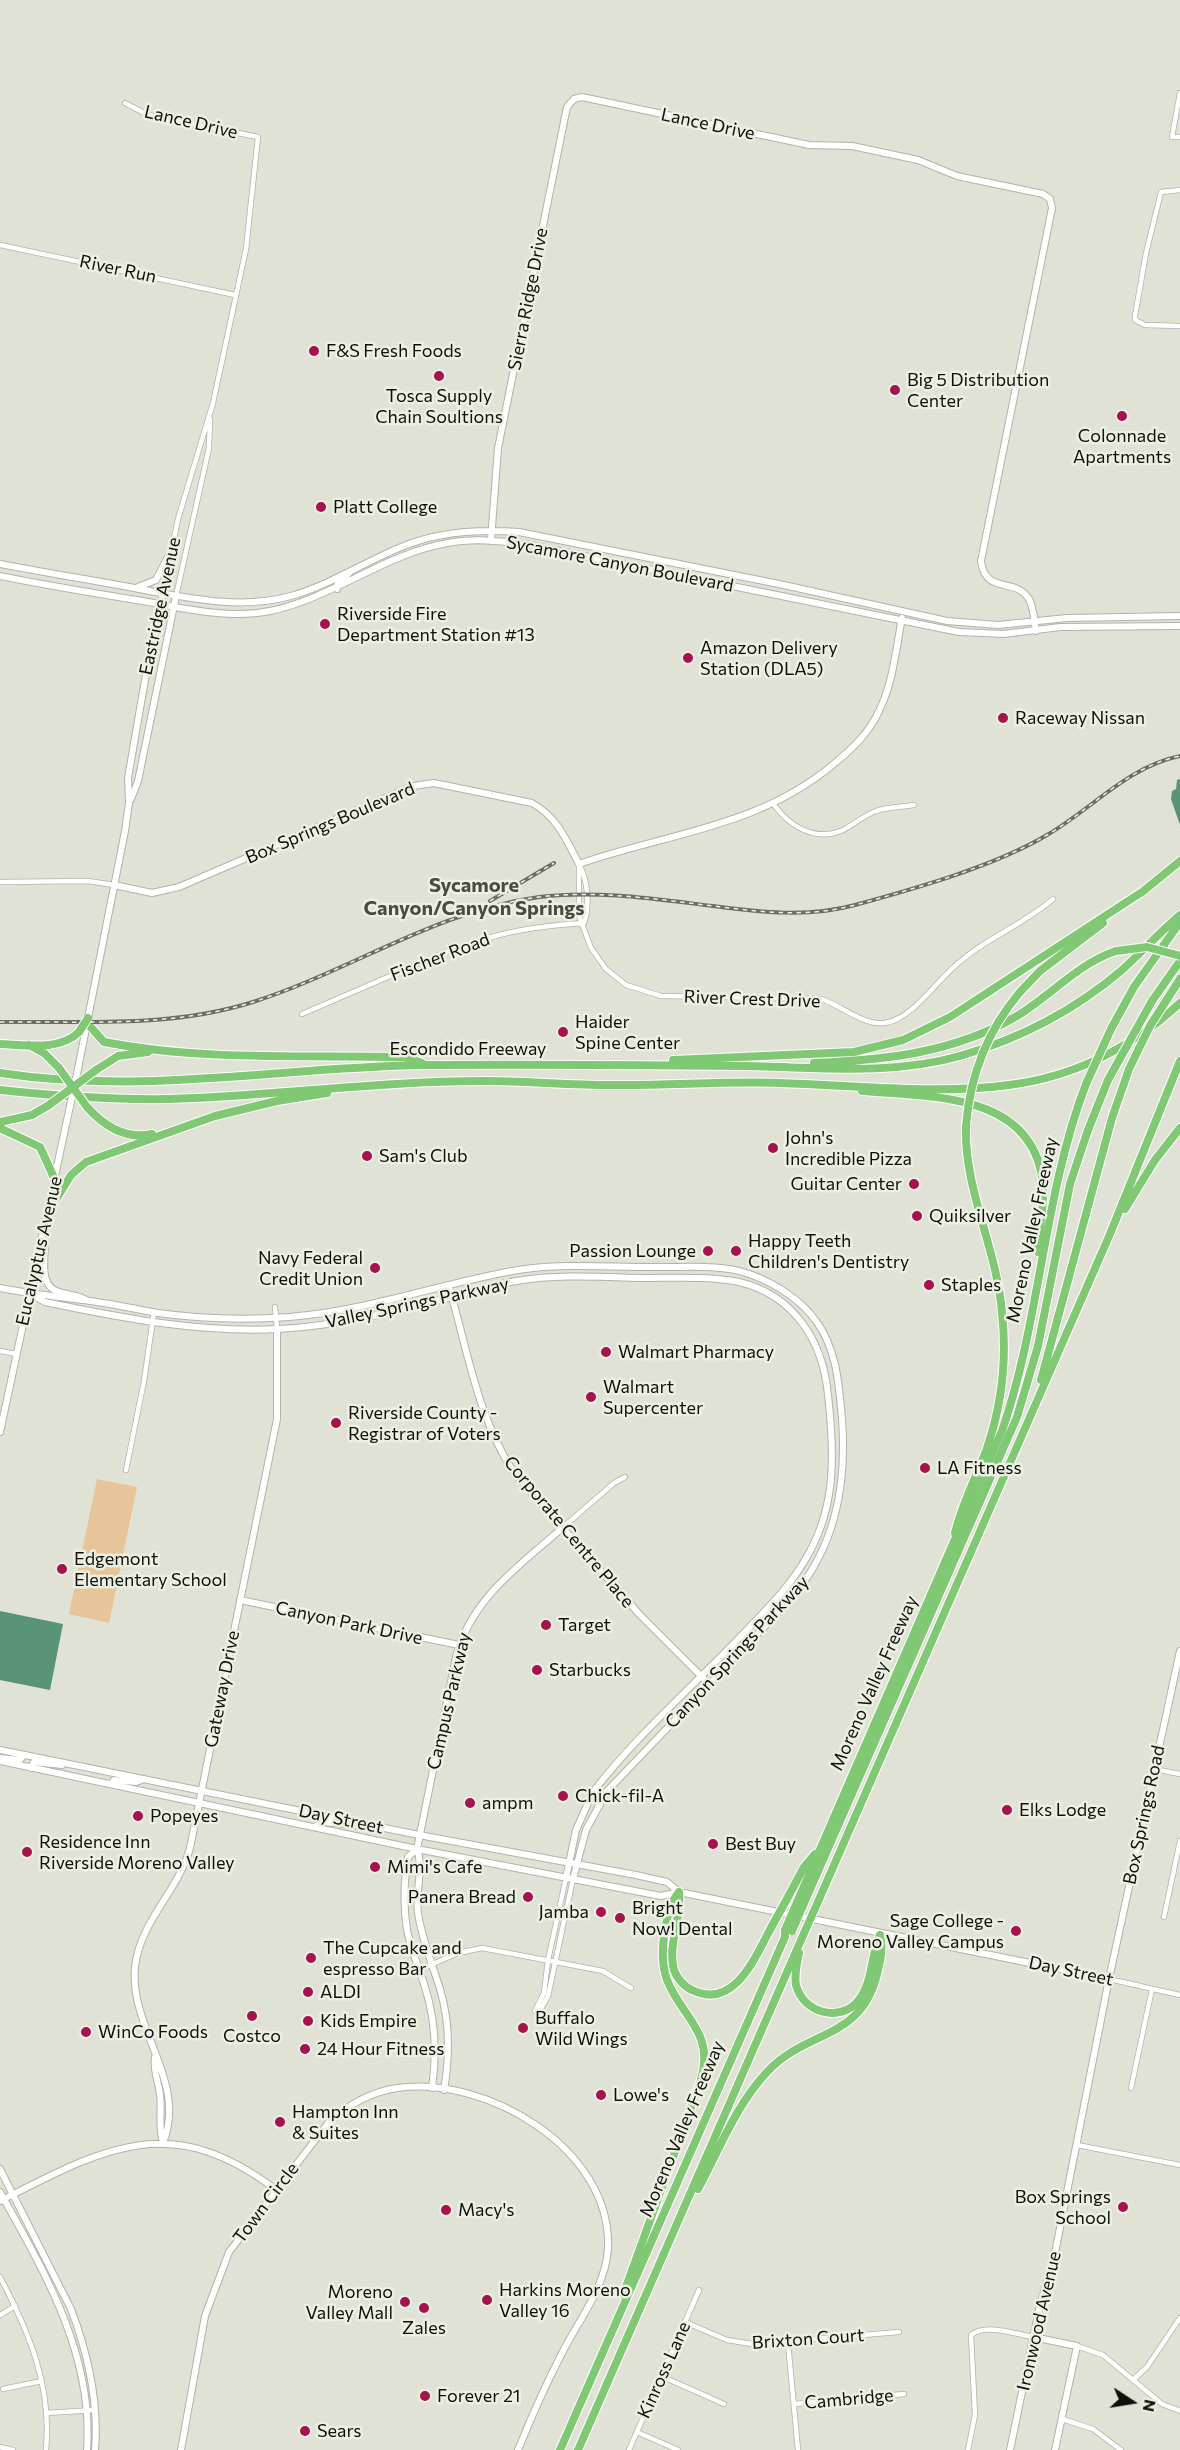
<!DOCTYPE html>
<html>
<head>
<meta charset="utf-8">
<style>
	body { margin:0 }
	#map { position:relative; width:1180px; height:2450px; overflow:hidden; background:#dfe2d5; font-family:Commissioner,sans-serif }
	canvas { display:block }
	.north { position:absolute; left:1102px; top:2372px; width:60px; height:60px; -webkit-text-stroke:4px #ecf0e2; paint-order:stroke; rotate:102deg; font-size:16px; font-weight:700; line-height:24px; text-align:center; color:#0f100c }
	.north::after { content:''; display:block; margin:auto; width:21px; height:27px; background:#0f100c; clip-path:polygon(50% 0,100% 100%,50% 72%,0 100%) }
</style>
</head>
<body>
<div id="map">
<canvas width="1180" height="2450"></canvas>
<div class="north">N</div>
</div>
<script>
const g = document.querySelector('canvas').getContext('2d');
g.lineJoin = 'round';
function paint(path, color) { g.fillStyle = color; g.fill(path, 'evenodd'); }
function stroke(path, color, width, dash) { g.strokeStyle = color; g.lineWidth = width; g.lineCap = dash ? 'butt' : 'round'; g.setLineDash(dash || []); g.stroke(path); }
function label(font, color, halo, rows, align = 'center') {
  g.font = font + ' Commissioner,sans-serif'; g.lineWidth = 5; g.setLineDash([]); g.textBaseline = 'middle'; g.strokeStyle = halo; g.fillStyle = color; for (const [text, x, y, turn = 0] of rows) {
    g.save(); g.translate(x, y); g.rotate((+turn || 0) * Math.PI / 180); g.textAlign = isNaN(turn) ? turn : align; if (halo) g.strokeText(text, 0, 0); g.fillText(text, 0, 0); g.restore();
  }
}
const green = new Path2D(`
	M97,1479L137,1487L109,1623L69,1614Z`);
const water = new Path2D(`
	M1180,779V825L1171,799L1172,791L1176,789L1177,780Z
	M0,1611L63,1624L50,1690L0,1680Z`);
const street = new Path2D(`
	M1180,93L1172,137H1180
	M125,103L148,115L258,137L246,249L213,403L178,519L163,593
	M1180,190L1161,192L1146,253L1135,316V320L1145,325L1180,326
	M0,245L235,295
	M176,596L209,448L210,419
	M774,805C790,827 816,842 843,830C854,824 865,815 876,811C888,807 902,807 914,805
	M579,864V916L591,948L606,969L626,985L661,996L821,999C841,1005 863,1026 885,1023C913,1018 934,984 955,966C984,939 1023,925 1053,899
	M579,865C588,880 590,906 584,923
	M0,882L88,881L114,885
	M302,1014L448,951C463,951 477,941 492,937C522,928 553,925 584,923
	M275,1307L277,1329
	M0,1351L16,1354
	M126,1470L144,1381L154,1312
	M561,1529L614,1483L625,1477
	M1154,1769L1180,1774
	M1164,1917L1180,1841
	M419,1970L458,1953L482,1948L603,1971L631,1988
	M1109,1979L1180,1995
	M535,2011L541,2009L548,1996L573,1879
	M535,2011L544,1993L548,1960L566,1878
	M1131,2088L1152,1989
	M1077,2145L1180,2165
	M0,2277C29,2332 52,2386 46,2450
	M0,2315L15,2306
	M685,2322L727,2340L752,2344L899,2332
	M788,2343L798,2450
	M1077,2346L1103,2355L1162,2404L1180,2411
	M661,2376L724,2404
	M1134,2379L1147,2367L1180,2318
	M3,2389L42,2381
	M794,2404L904,2394
	M46,2413L95,2410
	M1062,2419L1093,2429L1121,2450
	M637,2432L678,2450
	M0,2447L13,2450
	M629,2450L699,2290
	M968,2450L975,2415L971,2335C985,2323 1016,2334 1033,2337`);
const secondary = new Path2D(`
	M491,540L498,448L567,107L574,99L582,97L809,145L852,146L918,160L957,176L1043,194L1050,199L1052,208L981,561C985,595 1016,577 1029,599C1034,608 1034,621 1036,631
	M0,564C46,573 92,580 139,589C190,598 239,610 291,596C329,585 363,563 399,548C437,531 478,529 519,532L779,584L947,621L998,625L1067,618L1180,616
	M0,576C49,586 99,594 148,602C188,609 229,619 270,611C333,598 386,553 448,543C474,538 499,541 525,544L959,632L1004,634L1060,627L1180,626
	M138,587L156,580L172,549
	M337,589L338,583L349,573
	M131,799L138,781L176,596
	M114,885L152,893L179,887L413,786L434,783L532,803C557,817 566,839 579,864C668,833 760,827 835,763C853,748 869,733 879,711C893,683 896,649 902,618
	M88,1018L125,831L129,803L128,778L145,680L163,593
	M78,1069L87,1023
	M45,1243C45,1262 38,1288 62,1293C70,1295 79,1295 86,1300
	M449,1287C468,1351 477,1416 514,1473L640,1615L709,1684
	M0,1288C30,1294 60,1297 90,1301C113,1304 135,1309 158,1313C201,1319 245,1320 289,1317C368,1311 441,1283 518,1270C561,1263 607,1267 650,1267C682,1268 721,1263 752,1275C776,1284 801,1300 816,1321C837,1349 839,1386 842,1419C847,1487 835,1548 790,1600L607,1791L586,1830L573,1879
	M34,1296L45,1302C122,1318 199,1333 279,1329C335,1326 390,1313 444,1299C468,1293 492,1285 516,1281C558,1274 602,1277 644,1278C675,1278 709,1276 739,1282C794,1295 823,1341 828,1395C834,1449 837,1503 809,1553C792,1585 767,1609 741,1636C692,1687 636,1736 593,1792L576,1830L566,1878
	M0,1432L70,1106
	M240,1600L459,1645
	M0,1750L419,1835L636,1875L667,1882L679,1892
	M0,1758L20,1760L24,1755
	M0,1761L417,1849L661,1896L679,1892L1109,1979
	M31,1768L34,1762L62,1765
	M111,1784L114,1780L136,1782L144,1779
	M314,1827L324,1822L364,1826
	M417,1849L408,1857C404,1881 403,1905 407,1930C411,1950 419,1968 425,1987C436,2021 437,2053 432,2088
	M155,2057C153,2070 158,2081 160,2094C162,2111 158,2127 163,2142
	M444,2090C450,2055 450,2022 440,1989C432,1963 422,1940 418,1913C415,1892 424,1868 417,1849L456,1657C471,1599 518,1567 561,1529
	M163,2143C188,2081 129,2029 135,1967C140,1921 178,1892 190,1848L277,1419V1329
	M0,2169L71,2309C88,2354 99,2401 95,2450
	M0,2192C44,2271 94,2355 87,2450
	M0,2201C104,2148 170,2110 275,2189
	M1033,2337L1077,2346L1055,2450
	M181,2450L205,2316L229,2252L329,2122C348,2105 371,2092 397,2088C486,2075 612,2149 608,2248C606,2287 578,2321 561,2355C545,2386 531,2418 518,2450
	M1010,2450L1039,2310L1056,2248L1109,1979L1180,1651`);
const highway = new Path2D(`
	M1141,893L1180,861
	M1020,992L1040,971L1103,923
	M1152,1001L1180,961
	M87,1023L104,1042C203,1061 305,1055 405,1057L422,1063
	M1111,1029L1134,987L1180,922
	M0,1044C26,1045 60,1051 79,1032
	M29,1045L44,1053L59,1068
	M673,1060L854,1052L903,1040L950,1017L1145,890
	M814,1063C885,1060 954,1053 1017,1016C1050,996 1079,963 1116,951
	M96,1070L118,1056L148,1052
	M0,1073C143,1095 282,1067 424,1065C531,1064 638,1065 745,1066C817,1067 889,1076 960,1056C1019,1039 1075,1010 1122,970C1142,952 1160,932 1180,915
	M0,1090C56,1096 113,1100 169,1099C274,1096 378,1081 483,1081C525,1081 567,1085 610,1085C666,1086 723,1081 779,1083C855,1085 933,1095 1009,1085C1074,1077 1133,1047 1180,1003
	M862,1091C931,1097 1033,1092 1043,1183C1045,1206 1038,1229 1038,1252
	M87,1107C104,1126 125,1140 152,1134
	M0,1122L32,1115L49,1105
	M0,1128L40,1147L55,1180
	M1125,1209L1155,1160L1180,1128
	M49,1211L71,1175L86,1162L215,1116L277,1101L327,1093
	M1041,1380L1112,1118L1129,1069
	M955,1533C962,1503 977,1476 987,1448C1002,1404 1007,1358 1002,1313C997,1248 964,1191 966,1126
	M679,1892C682,1917 669,1941 673,1965C674,1975 683,1986 692,1990C735,2011 756,1955 772,1926
	M788,1897L804,1867L815,1854
	M798,1900L1002,1431C1041,1318 1043,1196 1086,1084
	M805,1901L1017,1417L1038,1346L1070,1184L1088,1130L1108,1080
	M817,1904L1110,1234L1180,1061
	M799,1953C797,1963 794,1975 796,1985C803,2013 840,2023 858,2001C873,1983 871,1955 880,1935
	M698,2189C719,2150 737,2103 768,2071C809,2028 863,2041 878,1970C881,1958 883,1948 880,1935
	M623,2295L701,2080C715,2032 682,2018 667,1980C661,1963 662,1947 665,1930C668,1914 669,1905 679,1892
	M560,2450L785,1937V1930
	M578,2450L805,1931`);
const rail = new Path2D(`
	M490,901L554,863
	M0,1022C85,1021 171,1028 253,1002C350,971 436,911 539,897C597,890 655,899 713,906C760,912 807,918 855,905C914,889 995,866 1047,835C1092,809 1127,767 1180,756`);
const secondaryBridge = new Path2D(`
	M70,1106L78,1069`);
const highwayBridge = new Path2D(`
	M1116,951L1147,947L1180,956
	M79,1032L88,1018
	M59,1068L87,1107
	M1129,1069L1150,1026L1180,979
	M1108,1080L1152,1001
	M1086,1084L1111,1029
	M49,1105L96,1070
	M966,1126C970,1075 987,1031 1020,992
	M772,1926L788,1897
	M785,1930L798,1900
	M792,1931L805,1901
	M805,1931L817,1904`);
const markers = [
	[314,351,6,"#a5124e"],
	[439,376,6,"#a5124e"],
	[895,390,6,"#a5124e"],
	[1122,416,6,"#a5124e"],
	[321,507,6,"#a5124e"],
	[325,624,6,"#a5124e"],
	[688,658,6,"#a5124e"],
	[1003,718,6,"#a5124e"],
	[563,1032,6,"#a5124e"],
	[773,1148,6,"#a5124e"],
	[367,1156,6,"#a5124e"],
	[914,1184,6,"#a5124e"],
	[917,1216,6,"#a5124e"],
	[708,1251,6,"#a5124e"],
	[736,1251,6,"#a5124e"],
	[375,1268,6,"#a5124e"],
	[929,1285,6,"#a5124e"],
	[606,1352,6,"#a5124e"],
	[591,1397,6,"#a5124e"],
	[336,1423,6,"#a5124e"],
	[925,1468,6,"#a5124e"],
	[62,1569,6,"#a5124e"],
	[546,1625,6,"#a5124e"],
	[537,1670,6,"#a5124e"],
	[563,1796,6,"#a5124e"],
	[470,1803,6,"#a5124e"],
	[1007,1810,6,"#a5124e"],
	[138,1816,6,"#a5124e"],
	[713,1844,6,"#a5124e"],
	[27,1852,6,"#a5124e"],
	[375,1867,6,"#a5124e"],
	[528,1897,6,"#a5124e"],
	[601,1912,6,"#a5124e"],
	[620,1918,6,"#a5124e"],
	[1016,1931,6,"#a5124e"],
	[311,1958,6,"#a5124e"],
	[308,1992,6,"#a5124e"],
	[252,2016,6,"#a5124e"],
	[308,2021,6,"#a5124e"],
	[523,2028,6,"#a5124e"],
	[86,2032,6,"#a5124e"],
	[305,2049,6,"#a5124e"],
	[601,2095,6,"#a5124e"],
	[280,2122,6,"#a5124e"],
	[1123,2207,6,"#a5124e"],
	[446,2210,6,"#a5124e"],
	[487,2300,6,"#a5124e"],
	[405,2302,6,"#a5124e"],
	[424,2308,6,"#a5124e"],
	[425,2396,6,"#a5124e"],
	[305,2431,6,"#a5124e"]
];
const streetNames = [
	["Lance Drive",191,122,13],
	["Lance Drive",708,124,12],
	["River Run",118,269,12],
	["Sierra Ridge Drive",528,299,-79],
	["Sycamore Canyon Boulevard",620,564,11],
	["Eastridge Avenue",160,606,-78],
	["Box Springs Boulevard",330,823,-23],
	["Fischer Road",440,957,-21],
	["River Crest Drive",752,999,2],
	["Escondido Freeway",468,1049],
	["Moreno Valley Freeway",1032,1230,-78],
	["Eucalyptus Avenue",39,1251,-77],
	["Valley Springs Parkway",417,1303,-12],
	["Corporate Centre Place",569,1532,50],
	["Canyon Park Drive",349,1623,12],
	["Canyon Springs Parkway",737,1652,-47],
	["Moreno Valley Freeway",874,1683,-66],
	["Gateway Drive",222,1689,-79],
	["Campus Parkway",449,1701,-77],
	["Box Springs Road",1144,1815,-78],
	["Day Street",341,1819,12],
	["Day Street",1071,1971,12],
	["Moreno Valley Freeway",682,2129,-67],
	["Town Circle",266,2203,-53],
	["Ironwood Avenue",1039,2321,-77],
	["Brixton Court",808,2339,-4],
	["Kinross Lane",664,2370,-66],
	["Cambridge",849,2399,-5]
];
const poiNames = [
	["F&S Fresh Foods",326,351],
	["Big 5 Distribution",907,380],
	["Center",907,401],
	["Tosca Supply",439,396,"center"],
	["Chain Soultions",439,417,"center"],
	["Colonnade",1122,436,"center"],
	["Apartments",1122,457,"center"],
	["Platt College",333,507],
	["Riverside Fire",337,614],
	["Department Station #13",337,635],
	["Amazon Delivery",700,648],
	["Station (DLA5)",700,669],
	["Raceway Nissan",1015,718],
	["Haider",575,1022],
	["Spine Center",575,1043],
	["John's",785,1138],
	["Incredible Pizza",785,1159],
	["Sam's Club",379,1156],
	["Guitar Center",902,1184,"right"],
	["Quiksilver",929,1216],
	["Happy Teeth",748,1241],
	["Children's Dentistry",748,1262],
	["Passion Lounge",696,1251,"right"],
	["Navy Federal",363,1258,"right"],
	["Credit Union",363,1279,"right"],
	["Staples",941,1285],
	["Walmart Pharmacy",618,1352],
	["Walmart",603,1387],
	["Supercenter",603,1408],
	["Riverside County -",348,1413],
	["Registrar of Voters",348,1434],
	["LA Fitness",937,1468],
	["Edgemont",74,1559],
	["Elementary School",74,1580],
	["Target",558,1625],
	["Starbucks",549,1670],
	["Chick-fil-A",575,1796],
	["ampm",482,1803],
	["Elks Lodge",1019,1810],
	["Popeyes",150,1816],
	["Residence Inn",39,1842],
	["Riverside Moreno Valley",39,1863],
	["Best Buy",725,1844],
	["Mimi's Cafe",387,1867],
	["Panera Bread",516,1897,"right"],
	["Bright",632,1908],
	["Now! Dental",632,1929],
	["Jamba",589,1912,"right"],
	["Sage College -",1004,1921,"right"],
	["Moreno Valley Campus",1004,1942,"right"],
	["The Cupcake and",323,1948],
	["espresso Bar",323,1969],
	["ALDI",320,1992],
	["Buffalo",535,2018],
	["Wild Wings",535,2039],
	["Kids Empire",320,2021],
	["WinCo Foods",98,2032],
	["Costco",252,2036,"center"],
	["24 Hour Fitness",317,2049],
	["Lowe's",613,2095],
	["Hampton Inn",292,2112],
	["& Suites",292,2133],
	["Box Springs",1111,2197,"right"],
	["School",1111,2218,"right"],
	["Macy's",458,2210],
	["Harkins Moreno",499,2290],
	["Valley 16",499,2311],
	["Moreno",393,2292,"right"],
	["Valley Mall",393,2313,"right"],
	["Zales",424,2328,"center"],
	["Forever 21",437,2396],
	["Sears",317,2431]
];
const neighbourhoodNames = [
	["Sycamore",474,885],
	["Canyon/Canyon Springs",474,908]
];
paint(green, '#e7c59b');
paint(water, '#599479');
stroke(street, '#b1b4a8', 6);
stroke(secondary, '#b1b4a8', 8);
stroke(highway, '#fff', 10);
stroke(street, '#fff', 4.5);
stroke(secondary, '#fff', 6);
stroke(highway, '#81c875', 8);
stroke(rail, '#6c6e66', 4);
stroke(rail, '#ecf0e2', 1.5, [4.5]);
stroke(secondaryBridge, '#b1b4a8', 8, []);
stroke(highwayBridge, '#fff', 10, []);
stroke(secondaryBridge, '#fff', 6);
stroke(highwayBridge, '#81c875', 8);
for (const [x, y, r, color] of markers) { const dot = new Path2D(); dot.arc(x, y, r, 0, 2 * Math.PI); g.fillStyle = color; g.fill(dot); stroke(dot, '#ecf0e2', 2); }
label('18px', '#0f100c', '#ecf0e2', streetNames);
label('18px', '#0f100c', '#ecf0e2', poiNames, 'left');
label('bold 20px', '#494b40', '#ecf0e2', neighbourhoodNames);
</script>
</body>
</html>
